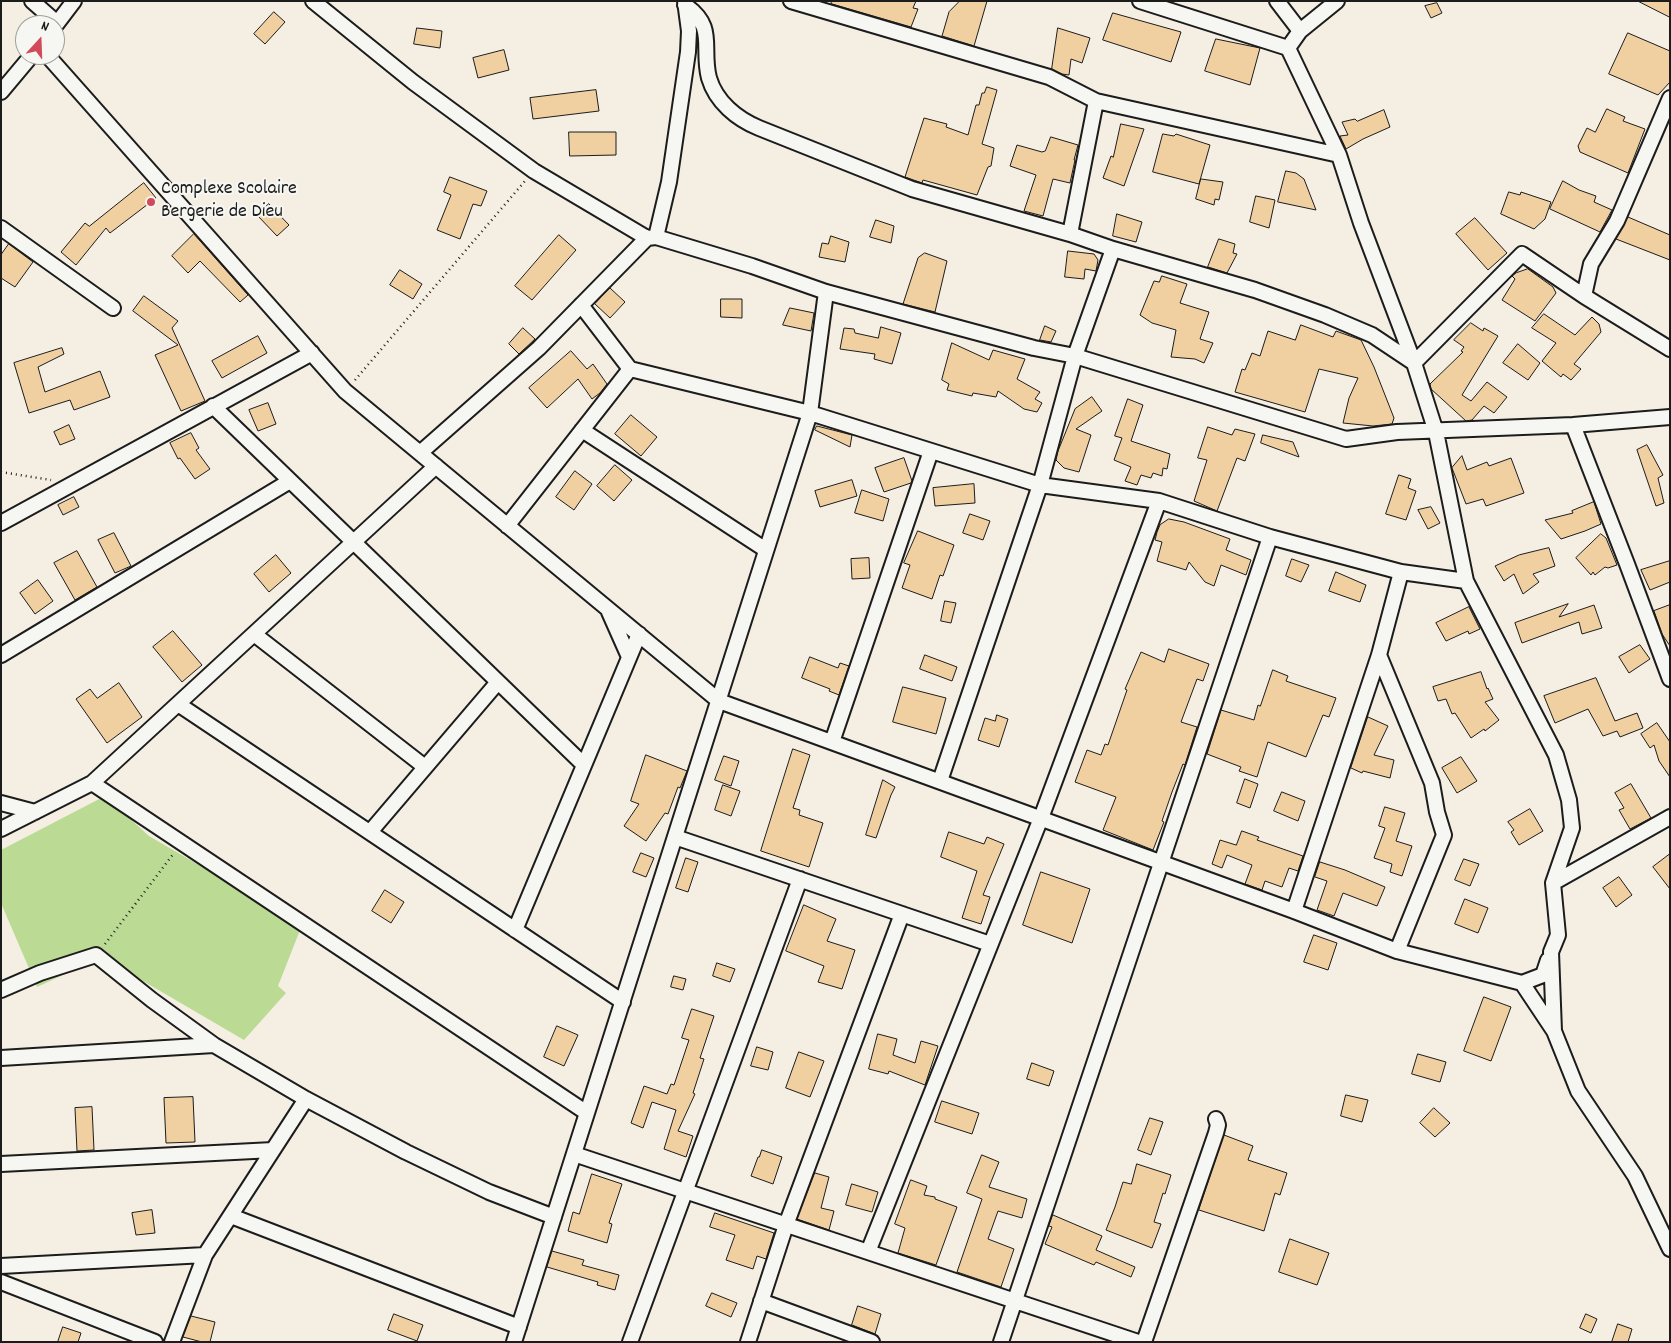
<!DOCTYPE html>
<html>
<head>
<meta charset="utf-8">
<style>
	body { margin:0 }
	#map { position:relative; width:1671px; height:1343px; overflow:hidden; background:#f5eee2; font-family:Dekko,sans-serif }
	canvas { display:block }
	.frame { position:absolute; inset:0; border:2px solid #1c1c1c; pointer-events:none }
	.north { position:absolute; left:15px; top:15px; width:50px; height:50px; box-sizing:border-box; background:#f6f6f2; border:1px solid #9f9f9c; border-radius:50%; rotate:20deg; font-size:14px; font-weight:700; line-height:20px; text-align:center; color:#1c1c1c }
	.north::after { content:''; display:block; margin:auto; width:18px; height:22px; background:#d1495b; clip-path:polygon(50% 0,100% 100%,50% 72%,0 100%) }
</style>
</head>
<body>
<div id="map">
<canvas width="1671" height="1343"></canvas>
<div class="frame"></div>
<div class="north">N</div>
</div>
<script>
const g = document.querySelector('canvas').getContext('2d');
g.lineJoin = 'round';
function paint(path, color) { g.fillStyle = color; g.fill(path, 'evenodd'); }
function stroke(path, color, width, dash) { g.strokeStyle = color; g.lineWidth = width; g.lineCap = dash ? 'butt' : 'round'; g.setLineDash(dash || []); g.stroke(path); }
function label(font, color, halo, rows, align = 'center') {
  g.font = font + ' Dekko,sans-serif'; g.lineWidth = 4; g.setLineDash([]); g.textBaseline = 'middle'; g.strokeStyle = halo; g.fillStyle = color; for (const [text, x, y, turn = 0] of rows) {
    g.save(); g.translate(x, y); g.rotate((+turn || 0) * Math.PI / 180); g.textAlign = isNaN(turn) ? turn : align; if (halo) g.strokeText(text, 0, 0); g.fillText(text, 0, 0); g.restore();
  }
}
const green = new Path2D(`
	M105,796L149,836L302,925L278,986L286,993L244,1040L102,957L37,987L1,903V850Z`);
const building = new Path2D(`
	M831,1H916L913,8L918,9L911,27L832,4Z
	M960,1H987L974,46L942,36L949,12Z
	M1638,1H1670V17Z
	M1437,3L1442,13L1431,18L1425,6Z
	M274,12L285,22L265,44L254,34Z
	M1113,13L1181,32L1171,62L1103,40Z
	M417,28L442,31L440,48L414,44Z
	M1058,28L1090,38L1082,63L1071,59L1069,75L1062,74L1052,69Z
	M1628,33L1670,51V82L1658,95L1609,74Z
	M1216,39L1260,48L1250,85L1205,71Z
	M504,50L509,70L478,78L473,58Z
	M987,87L997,90L982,144L994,148L991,166L988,167L977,195L923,180L922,183L905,177L924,118L947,124L946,127L968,135L976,105H979L982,93H984Z
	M596,90L599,111L533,119L530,98Z
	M1607,109L1625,117L1623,121L1645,129L1628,173L1580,152L1578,146L1587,128L1595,132Z
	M1384,110L1390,127L1363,139L1346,149L1340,136L1348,135L1342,122L1355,119L1357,121Z
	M1121,124L1144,129L1124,186L1103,178L1111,156L1113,157Z
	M569,132H616V155L570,156Z
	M1163,134L1174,136L1176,134L1210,145L1199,184L1153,172Z
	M1051,137L1078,145L1074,160H1075L1070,183L1053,179L1043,216L1024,211L1036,175L1010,166L1017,145L1042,152L1045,151Z
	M1286,171L1296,173L1304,179L1316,210L1278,202Z
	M450,177L487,191L481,206L473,204L460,239L437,230L451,195L444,192Z
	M1201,179L1223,182L1219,200L1215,199L1214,205L1196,199Z
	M1563,181L1579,190L1596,196L1594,202L1612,210L1600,232L1550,209Z
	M144,183L156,198L110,233L106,228L76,265L61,252L85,223L89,226Z
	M1509,192L1520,195L1521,192L1551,202L1545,219L1534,229L1501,214Z
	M1256,196L1275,200L1269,228L1250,222Z
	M269,204L289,225L277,236L257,215Z
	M1117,214L1142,222L1136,242L1113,236Z
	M1628,217L1670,235V260L1616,239Z
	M1475,218L1507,253L1488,270L1456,234Z
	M876,220L894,226L891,243L870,237Z
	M194,234L248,295L240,302L200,261L188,273L172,256Z
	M559,235L576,250L532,300L515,286Z
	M831,236L849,242L845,262L819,257L822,243L828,244Z
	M1219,239L1235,244L1233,253L1237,254L1227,273L1208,267Z
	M9,244L33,262L15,287L1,278V255Z
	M1068,251L1094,254L1098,260L1096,271L1085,269L1084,279L1065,277Z
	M925,253L947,261L935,312L903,304L918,258Z
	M1528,269L1553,287L1556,293L1535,321L1502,300L1515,279L1512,276L1516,273Z
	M400,270L422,284L413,299L390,285Z
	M1162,276L1187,284L1180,303L1209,312L1200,339L1213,343L1204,363L1195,359L1171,357L1176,330L1152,323L1140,315L1154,281L1159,282Z
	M610,288L625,302L610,318L595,304Z
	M144,296L178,321L172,328L205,401L181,411L155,355L178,345L133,311Z
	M721,299H742V318L721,317Z
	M790,308L814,313L811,331L783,325Z
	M1544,314L1575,335L1592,317L1599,324L1601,332L1574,364L1581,369L1571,380L1563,374L1561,377L1542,361L1556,343L1532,328Z
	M1471,323L1483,331L1484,328L1498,336L1462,395L1471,401L1487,382L1507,397L1494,413L1484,406L1472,420L1466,421L1431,389L1430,384L1463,352L1461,351L1464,347L1454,340Z
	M1301,325L1333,337L1336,331L1361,340L1374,367L1394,418L1392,424L1373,426L1343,423L1349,398L1358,378L1319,369L1305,412L1235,392L1242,369L1245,370L1252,353L1260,356L1268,331L1295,340Z
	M1045,326L1056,331L1051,342L1040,340Z
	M881,327L901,333L892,364L874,359L875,354L840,349L844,328L854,329L855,333L878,338Z
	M523,328L535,339L519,354L509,344Z
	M258,336L267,353L222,378L212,361Z
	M952,343L989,360L993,350L1025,359L1017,379L1040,392L1035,399L1042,403L1037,412L1024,409L998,391L996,397L973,393L972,396L947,390L949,384L942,380Z
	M1518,344L1540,363L1528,380L1503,363Z
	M62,348L64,354L38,367L45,392L100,371L110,397L74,410L70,400L29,413L14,363Z
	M571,351L587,369L593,364L607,384L600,393L592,399L578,379L547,408L529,388Z
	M1092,397L1102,411L1076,429L1091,435L1079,472L1064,468L1056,460L1058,451L1075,409Z
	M1128,399L1143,405L1131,441L1170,454L1167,469L1163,468L1162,476L1153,473L1151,478L1141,475L1137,485L1125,481L1131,467L1114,460L1122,438L1115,436Z
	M268,403L276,424L258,431L249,410Z
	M631,415L657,437L641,456L615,434Z
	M69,425L75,439L60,445L54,432Z
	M817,426L852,435L850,447L815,430Z
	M1208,427L1232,435L1235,429L1255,434L1245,461L1237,458L1217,511L1194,501L1207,460L1198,458Z
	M191,433L199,448L196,450L210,469L195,479L180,458L178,459L170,443Z
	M1263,435L1293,442L1299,457L1261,443Z
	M1647,445L1663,475L1658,478L1664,503L1656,506L1637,450Z
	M1462,456L1467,470L1487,462L1489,466L1511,458L1524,493L1486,506L1483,499L1466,504L1452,468Z
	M904,458L912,481L911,483L884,492L875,468Z
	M615,465L632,480L614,501L597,486Z
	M575,471L592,484L574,510L556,497Z
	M1399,475L1411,479L1408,488L1416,491L1406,520L1386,514Z
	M852,480L857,496L820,507L815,491Z
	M974,484L975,503L935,506L933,488Z
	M862,490L889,499L883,521L855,513Z
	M74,497L79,507L63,515L58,505Z
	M1594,502L1601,524L1585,531L1561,539L1545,520L1573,513L1572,511Z
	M1431,507L1440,523L1428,529L1418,510Z
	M970,514L990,521L983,540L963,533Z
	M1169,519L1184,522L1230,539L1226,550L1251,560L1246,575L1221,565L1214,586L1205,582L1189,562L1186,570L1157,561L1162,542L1155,540L1157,532L1160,525Z
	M918,531L954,545L943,576L940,575L932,599L902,588L910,565L904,563Z
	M114,533L131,566L115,573L98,540Z
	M1601,534L1606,538L1617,565L1608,568L1605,567L1595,575L1593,572L1591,575L1576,558Z
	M1549,548L1555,566L1533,574L1539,582L1523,594L1514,574L1504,581L1495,566L1519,555Z
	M77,551L97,587L75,600L54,563Z
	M276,555L291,573L269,592L254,574Z
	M869,558L870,578L852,579L851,559Z
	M1292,559L1309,565L1301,582L1286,576Z
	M1670,561V582L1650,590L1641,570Z
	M1336,572L1366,585L1360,602L1329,591Z
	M38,580L53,601L35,614L20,593Z
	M945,601L956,603L951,623L941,621Z
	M1568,604L1559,617L1594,605L1602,628L1582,634L1579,622L1522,643L1515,623Z
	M1670,605V646L1662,634L1654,611Z
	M1469,607L1480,629L1469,634L1468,631L1446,641L1436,623Z
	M173,631L202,665L182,682L153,647Z
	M1640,645L1650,659L1629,673L1619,657Z
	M1169,649L1209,664L1203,681L1197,679L1181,722L1197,727L1185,765L1183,764L1172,792L1162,821L1164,822L1153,850L1103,830L1116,797L1075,782L1087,750L1101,755L1105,744L1108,745L1127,690L1125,689L1141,652L1164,662Z
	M925,655L957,667L952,681L920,669Z
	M810,657L838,668L840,663L849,666L839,695L829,691L830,689L802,678Z
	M1273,670L1288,676L1286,681L1336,698L1329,717L1323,715L1306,757L1268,742L1257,777L1239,771L1241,767L1207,754L1221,710L1254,720L1258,705L1260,706Z
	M1481,672L1487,689L1488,688L1493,699L1485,702L1499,720L1485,731L1484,729L1471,738L1455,713L1452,714L1446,699L1438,701L1433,687Z
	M1596,678L1615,721L1637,713L1643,728L1620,737L1617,731L1603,736L1588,709L1555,723L1544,696Z
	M119,683L142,717L107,743L76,699L90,689L97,698Z
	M903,687L946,698L936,734L893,722Z
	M997,715L1008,719L999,747L978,740L985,718L995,721Z
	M1368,717L1388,726L1374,755L1394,760L1390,778L1363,771L1362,773L1351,768Z
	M1657,723L1670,742V777L1659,761L1654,745L1650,748L1641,734Z
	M793,749L810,755L793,808L800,810L799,815L823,823L809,867L761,851Z
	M646,755L687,771L680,788L678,787L668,814L665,813L646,841L624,826L639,804L631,801Z
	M724,756L739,761L731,786L715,780Z
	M1461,757L1477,781L1457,793L1442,768Z
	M1245,779L1258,784L1250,808L1237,803Z
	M883,780L895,787L891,795L876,838L866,835Z
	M1631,784L1651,818L1630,829L1619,810L1624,808L1615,793Z
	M723,785L740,791L731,816L715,810Z
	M1282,792L1305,801L1298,821L1274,811Z
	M1385,807L1405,813L1396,841L1412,846L1402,876L1390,872L1392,864L1374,858L1385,828L1379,826Z
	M1530,809L1543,831L1519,845L1511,832L1514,830L1508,822Z
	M1242,831L1259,837L1257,840L1303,856L1298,871L1289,868L1282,887L1265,881L1262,890L1245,884L1252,865L1227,855L1222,868L1212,864L1220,840L1236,845Z
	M949,832L984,844L987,837L1004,844L983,895L990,897L981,924L962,918L977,871L941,857Z
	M641,853L654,858L646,877L633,872Z
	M1670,854V889L1653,867Z
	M686,858L698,862L688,892L676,888Z
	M1464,859L1479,864L1470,886L1455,880Z
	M1320,862L1345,870L1385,887L1377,906L1343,893L1334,916L1317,910L1327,881L1315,877Z
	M1041,872L1090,889L1072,943L1023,925Z
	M1619,877L1632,895L1616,907L1603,888Z
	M385,890L404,902L391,923L372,911Z
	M1465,899L1488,908L1478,933L1455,924Z
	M804,905L836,919L827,941L855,950L842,989L818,982L824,966L786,951Z
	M1314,935L1337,943L1328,970L1304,962Z
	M717,963L735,969L730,982L713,976Z
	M674,976L686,979L683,990L671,987Z
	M1484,997L1511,1007L1491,1061L1464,1051Z
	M692,1009L714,1016L700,1058L704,1059L693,1093L695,1094L678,1131L693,1136L686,1157L664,1149L676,1110L652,1102L643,1128L631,1123L644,1086L667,1094L671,1084L674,1085L689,1040L682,1038Z
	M557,1026L578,1035L564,1066L544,1057Z
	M878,1034L897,1039L893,1055L915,1063L921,1041L938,1046L925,1085L889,1071L888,1074L869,1069Z
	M757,1047L773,1052L768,1070L751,1066Z
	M799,1052L824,1061L810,1097L786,1088Z
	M1418,1054L1446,1062L1440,1082L1412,1074Z
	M1032,1063L1054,1071L1049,1086L1027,1079Z
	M1346,1095L1368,1100L1362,1122L1341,1116Z
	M193,1097L195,1142L166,1143L164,1098Z
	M942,1101L979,1113L972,1134L935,1122Z
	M92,1107L94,1150L77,1151L75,1108Z
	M1434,1108L1450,1123L1435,1137L1420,1123Z
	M1150,1118L1163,1122L1151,1155L1138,1150Z
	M1224,1135L1253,1146L1248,1160L1287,1173L1280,1195L1275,1193L1264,1231L1199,1210Z
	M762,1150L782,1157L773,1184L751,1176L758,1157H759Z
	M982,1155L999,1162L989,1187L1027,1199L1022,1218L998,1211L988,1239L1014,1249L1001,1287L957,1272L982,1199L967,1193Z
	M1137,1164L1171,1175L1165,1194L1163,1193L1154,1222L1161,1224L1152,1248L1106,1230L1115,1207L1123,1182L1131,1184Z
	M815,1173L829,1177L821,1208L834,1211L829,1230L797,1219Z
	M592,1174L622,1184L609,1223L612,1224L607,1243L568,1231L573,1212L579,1214Z
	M911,1180L927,1186L924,1195L935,1197V1199L957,1207L936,1265L898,1253L905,1228L895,1224Z
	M852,1184L878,1192L872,1212L846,1205Z
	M152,1210L155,1233L136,1235L132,1213Z
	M715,1213L774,1233L766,1259L757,1256L753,1269L726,1260L735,1235L710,1227Z
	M1053,1215L1102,1236L1096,1250L1135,1267L1131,1277L1096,1262L1094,1265L1045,1244L1052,1227L1049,1226Z
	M1290,1239L1329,1253L1317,1285L1279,1272Z
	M552,1251L584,1260L582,1265L619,1275L615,1290L597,1285L598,1282L547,1267Z
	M712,1293L737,1303L731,1317L706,1306Z
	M858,1306L881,1314L875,1334L852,1325Z
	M394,1314L423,1325L417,1341L388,1330Z
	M1586,1314L1597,1319L1591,1333L1580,1328Z
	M191,1316L215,1322L210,1342H202L183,1337Z
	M1618,1324L1632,1329L1628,1342H1612Z
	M63,1327L81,1333L78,1342H58Z`);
const path = new Path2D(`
	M355,380L525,181
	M1,472L51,480
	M105,944L174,853`);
const minor = new Path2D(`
	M32,1L57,23
	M313,1L413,82L534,171L647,238L656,237L752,266L826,292L1034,348L1075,356L1346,439L1397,432L1573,425L1670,417
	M791,1L1049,77L1096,101L1339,155
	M1140,1L1288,48
	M1277,1L1300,31L1288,48L1339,155L1361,223L1414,363L1436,432L1466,581L1556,755L1569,800L1572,828L1553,883L1558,935L1551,952L1554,1031L1578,1091L1635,1176L1670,1249
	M685,5C717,27 701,47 709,78C716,102 737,119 759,128L912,189L1070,234L1113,249L1255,290L1325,315L1372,335L1414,363L1522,254L1584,296L1670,349
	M55,26L74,1
	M1300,31L1337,1
	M47,55L345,391L719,701L1294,911L1397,951L1522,983L1554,1031
	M1,92L32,55
	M1,228L113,308
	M1070,234L1096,101
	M656,237L669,182L688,52L689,31L685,1
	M1584,296L1591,264L1617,221L1670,98
	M581,305L630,369L810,413L1040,485L1159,501L1270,537L1401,572L1466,581
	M213,406L584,765
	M1573,425L1627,564L1670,679
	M582,430L766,550
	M420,453L539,348L647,238
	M1,523L312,353
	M507,526L630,369
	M609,612L629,657
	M254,634L425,767
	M1,655L290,481
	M1379,655L1432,783L1437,812L1444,835L1397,951
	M178,704L623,1002
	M832,742L931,451
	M940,781L1040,485L1075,356L1113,249
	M92,783L587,1113
	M1,803L35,812
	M1,829L92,783L436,466
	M370,832L498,682
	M675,837L990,944
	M1553,883L1670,817
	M1294,911L1379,655L1401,572
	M515,930L639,634
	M1522,983L1543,975L1548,960
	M1,990L40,973L96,955L152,1000L214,1045L306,1099L406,1152L489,1192L554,1217
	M1,1058L214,1045
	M574,1154L1138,1342
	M1,1164L273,1150
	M231,1216L519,1327
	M868,1252L1041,818L1159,501
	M1,1266L205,1255
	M1,1282L155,1342
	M761,1301L872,1342
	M172,1342L205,1255L306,1099
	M514,1342L810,413L826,292
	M630,1342L800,879
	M748,1342L786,1225L902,914
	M1001,1342L1270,537
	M1144,1342L1216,1133L1218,1125L1216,1119`);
const markers = [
	[151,202,5,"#d1495b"]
];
const poiNames = [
	["Complexe Scolaire",161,190],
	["Bergerie de Dieu",161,213]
];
paint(green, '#bbdb94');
paint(building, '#f0cfa1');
stroke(building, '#1c1c1c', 1);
stroke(minor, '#1c1c1c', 18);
stroke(path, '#1c1c1c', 2.5, [1, 4]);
stroke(minor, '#f6f6f2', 14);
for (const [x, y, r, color] of markers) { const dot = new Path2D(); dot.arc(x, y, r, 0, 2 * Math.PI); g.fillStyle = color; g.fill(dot); stroke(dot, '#f6f6f2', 2); }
label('20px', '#1c1c1c', '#f6f6f2', poiNames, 'left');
</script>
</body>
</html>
